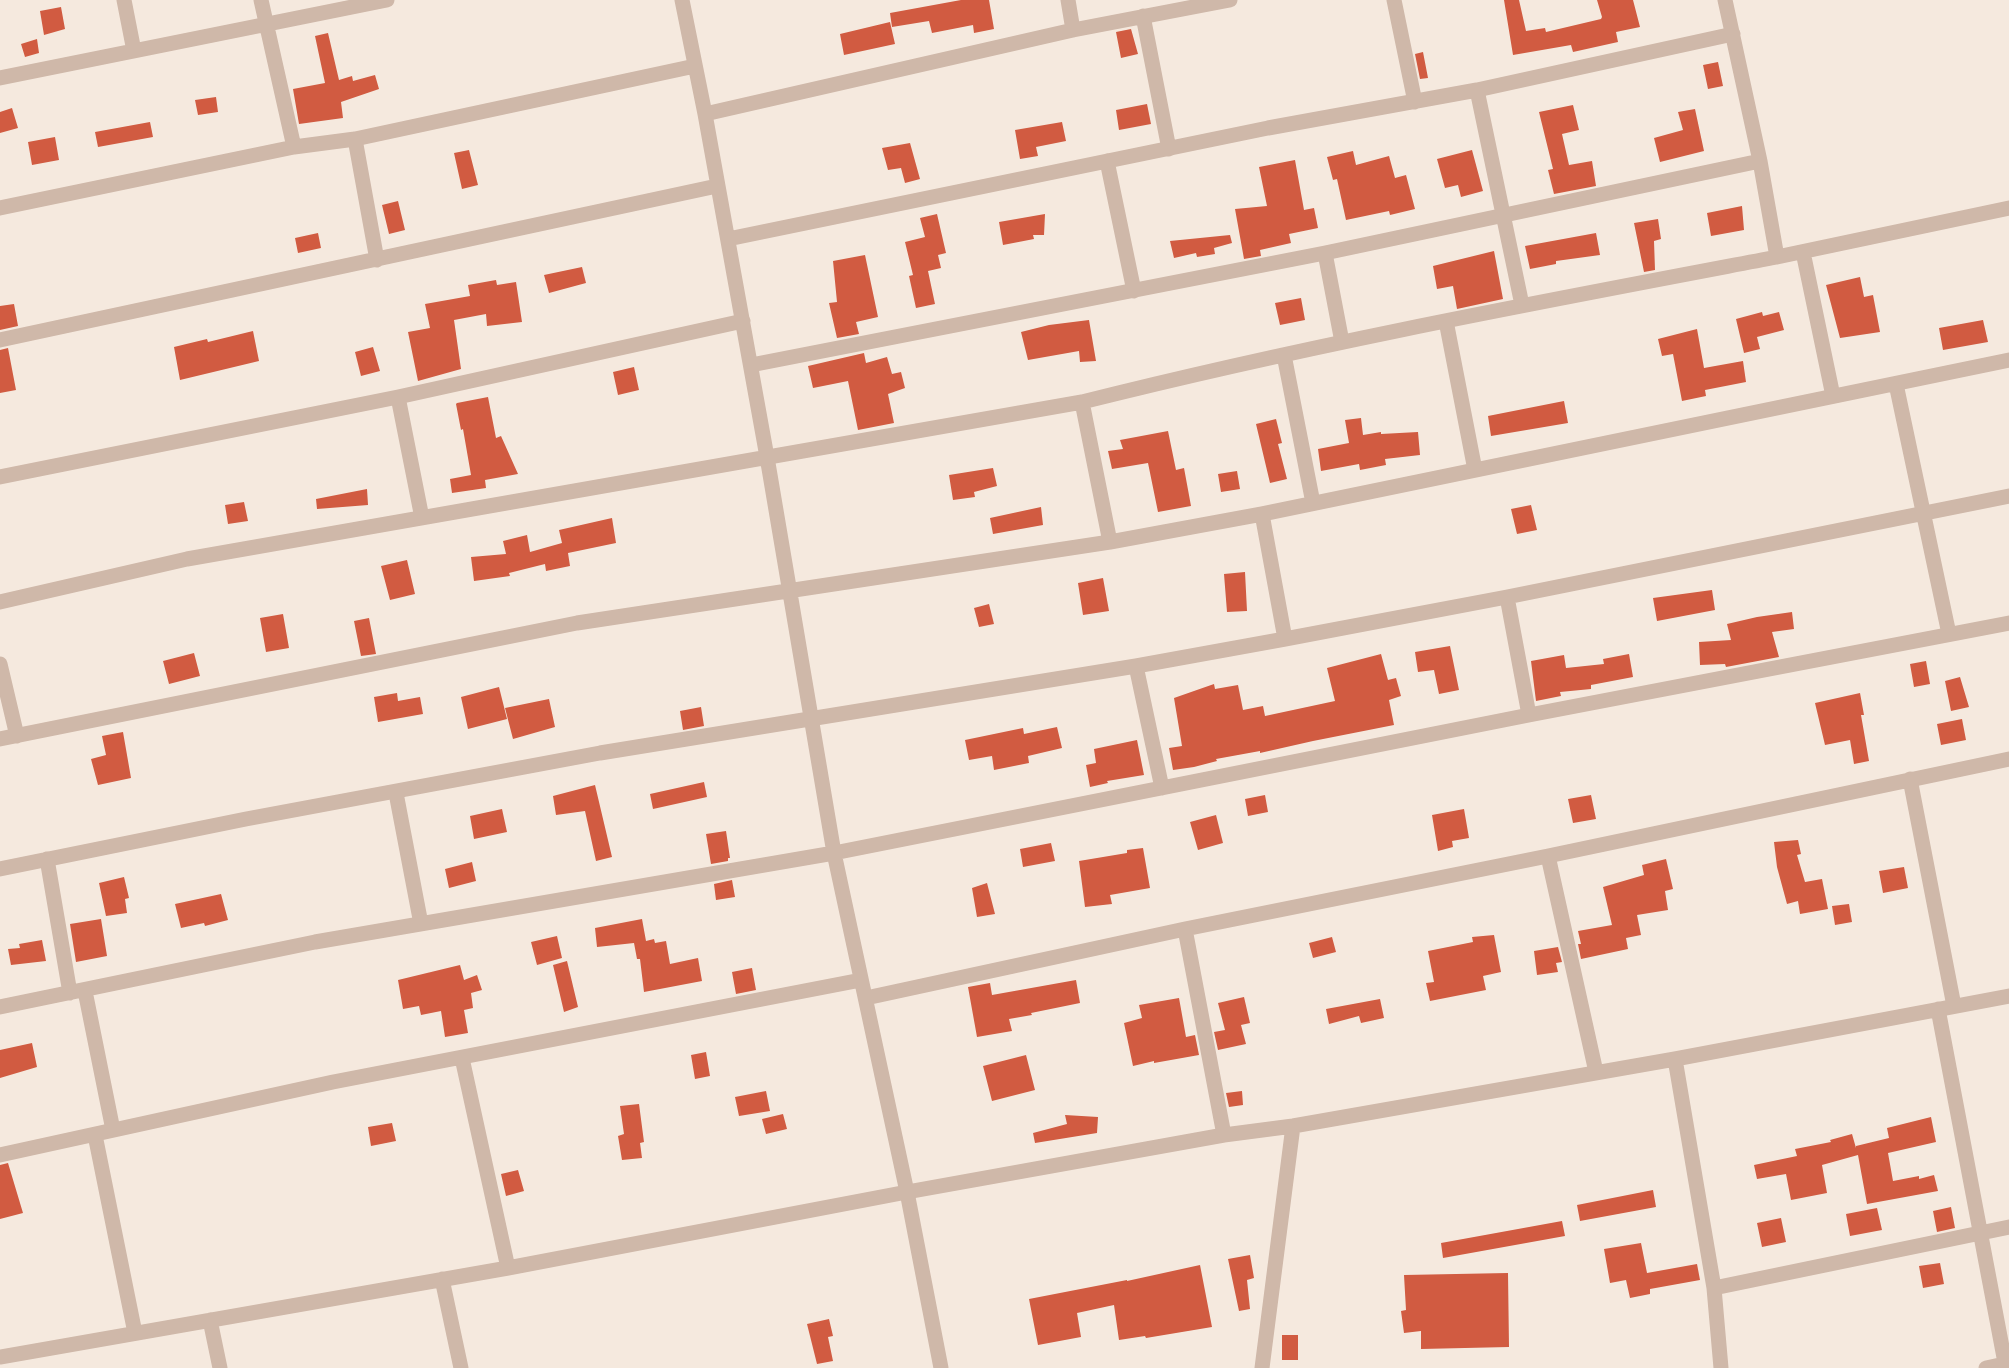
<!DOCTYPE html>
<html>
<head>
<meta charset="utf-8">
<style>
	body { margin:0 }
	canvas { display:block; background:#f5e9de }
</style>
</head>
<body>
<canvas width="2009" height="1368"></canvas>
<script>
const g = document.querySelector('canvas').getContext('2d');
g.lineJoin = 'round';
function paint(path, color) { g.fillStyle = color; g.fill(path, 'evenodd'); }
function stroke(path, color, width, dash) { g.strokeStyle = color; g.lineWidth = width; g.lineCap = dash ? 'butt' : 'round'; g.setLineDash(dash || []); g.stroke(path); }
const building = new Path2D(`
	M961,0H989L994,29L974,33L973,25L932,33L929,21L892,27L890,13Z
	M1504,0H1519L1526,31L1545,28L1546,32L1601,19L1602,17L1597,0H1633L1640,27L1616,32L1618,42L1573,52L1571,45L1513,55Z
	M61,7L65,29L44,35L40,11Z
	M890,22L895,44L844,55L840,34Z
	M1131,29L1138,54L1121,58L1116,32Z
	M328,33L339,80L352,76L353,81L375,75L379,89L341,102L343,118L299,124L293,89L325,83L315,36Z
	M37,39L39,53L25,57L21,44Z
	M1423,52L1428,78L1420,79L1415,54Z
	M1718,62L1723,86L1708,89L1703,65Z
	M216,97L218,112L198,115L195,100Z
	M1147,104L1151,124L1119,130L1116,110Z
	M1573,105L1579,130L1562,134L1569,165L1592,161L1596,186L1554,194L1548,170L1553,169L1539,112Z
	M12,108L18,128L0,133V112Z
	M1695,109L1704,151L1660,162L1654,138L1683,130L1678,112Z
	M150,122L153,137L98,147L95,132Z
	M1062,122L1066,141L1036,147L1038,156L1020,159L1015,130Z
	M55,137L59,160L32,165L28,142Z
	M910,143L920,179L905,183L901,168L888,170L882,148Z
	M469,150L478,185L462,189L454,153Z
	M1472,150L1483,191L1461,197L1458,185L1445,188L1437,159Z
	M1353,151L1356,165L1389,156L1395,178L1406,175L1415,209L1390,215L1389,211L1346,220L1337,179L1333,180L1327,157Z
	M1295,160L1304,210L1314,208L1318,228L1289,234L1291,243L1260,250L1261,256L1244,259L1235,209L1267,206L1259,167Z
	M398,201L405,230L389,234L382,205Z
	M1742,206L1744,230L1711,236L1707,213Z
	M937,214L946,253L938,255L941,268L928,271L935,304L916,308L909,276L913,275L905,242L925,237L920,218Z
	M1045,214L1044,235H1033L1034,239L1003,245L999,222Z
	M1658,219L1661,239L1654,241L1655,270L1644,272L1634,223Z
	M318,233L321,248L298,253L295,238Z
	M1596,233L1600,255L1556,261V264L1530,269L1525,246Z
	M1230,235L1232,243L1214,248L1215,254L1197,257L1196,253L1174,258L1170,241Z
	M1494,251L1503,299L1457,309L1453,286L1437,289L1433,266Z
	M865,255L878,317L856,322L859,334L837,338L829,303L837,302L833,261Z
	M582,267L586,283L549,293L544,275Z
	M1860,277L1864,297L1873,295L1880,332L1840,338L1826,285Z
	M496,280L497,285L516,282L522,322L487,326L486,314L454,320L461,369L418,381L408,332L430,328L425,304L470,296L468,285Z
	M1301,298L1305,320L1280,325L1275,303Z
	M14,304L18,326L0,330V306Z
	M1762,312L1763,316L1779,312L1784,330L1757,337L1760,349L1744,353L1736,319Z
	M1089,320L1096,361L1080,362L1079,351L1028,360L1021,332L1049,325Z
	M1983,320L1988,342L1943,350L1939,328Z
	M1697,329L1704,368L1743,361L1746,382L1705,390L1706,396L1682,401L1673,354L1662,356L1658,339Z
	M253,331L259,361L180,380L174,347L207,339L208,342Z
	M373,347L380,371L361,376L355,352Z
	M8,348L16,390L0,393V350Z
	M864,353L866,363L887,357L892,374L901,372L905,388L888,394L894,423L858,430L848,381L813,388L808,366Z
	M634,367L639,390L618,395L613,372Z
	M488,397L496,438L501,436L518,474L485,480L486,488L452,493L450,479L471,475L463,429L461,430L456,404L457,403Z
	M1564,401L1568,423L1491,436L1488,416Z
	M1361,418L1363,435L1381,432V434L1418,432L1420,455L1385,459L1386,465L1360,470L1359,464L1321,471L1318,449L1349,443L1345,420Z
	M1276,419L1282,443L1278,444L1287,479L1270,483L1256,424Z
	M1168,431L1176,470L1184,468L1191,506L1158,512L1148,463L1112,469L1108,451L1123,449L1120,440Z
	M993,468L997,486L974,492L975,497L953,500L949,475Z
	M1237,471L1240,489L1221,492L1218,474Z
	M367,489L368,505L317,509L316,499Z
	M244,502L248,521L228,524L225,505Z
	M1531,505L1537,530L1517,534L1511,509Z
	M1041,507L1043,525L993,534L990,518Z
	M612,518L616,543L568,553L570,566L546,571L545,564L509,573L510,576L474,581L471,557L506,554L503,541L527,535L530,552L562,543L559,530Z
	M407,560L415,594L390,600L381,566Z
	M1245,572L1247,611L1227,612L1224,574Z
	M1103,578L1109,611L1083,615L1078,583Z
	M1712,590L1715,610L1657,621L1653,598Z
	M989,604L994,624L979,627L974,608Z
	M1792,612L1794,629L1772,632L1779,657L1726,667L1725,664L1700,665L1699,642L1731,640L1727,624L1757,617Z
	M283,614L289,648L266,652L260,618Z
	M369,618L376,654L361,656L354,621Z
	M1450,646L1459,690L1439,694L1434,670L1418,672L1415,652Z
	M194,653L200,676L169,684L163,661Z
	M1381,654L1388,680L1396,678L1401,696L1389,700L1394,725L1313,741L1260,753V751L1216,759L1217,761L1194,767L1173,770L1169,748L1182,746L1174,698L1214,684L1215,689L1238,685L1243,710L1263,706L1265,716L1335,701L1327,668Z
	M1629,654L1633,677L1591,685V689L1560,692L1561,696L1536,701L1531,661L1564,655L1566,668L1604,664L1603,659Z
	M1926,661L1930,684L1914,687L1910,664Z
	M1960,677L1969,707L1951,711L1945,681Z
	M499,687L507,719L468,729L461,697Z
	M397,693L398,701L420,697L423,714L378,722L374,697Z
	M1860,693L1864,715H1861L1869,761L1854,764L1850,740L1825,745L1815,703Z
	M549,699L555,727L513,739L505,708Z
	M701,707L704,726L683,730L680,711Z
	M1962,719L1966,740L1941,745L1937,724Z
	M1057,727L1062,748L1028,756L1029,763L994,770L992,756L969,760L965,740L1023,728L1024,734Z
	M123,732L131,778L98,785L91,759L106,755L102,736Z
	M1137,740L1144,775L1107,781L1108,783L1090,787L1086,765L1096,763L1094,749Z
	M704,782L707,797L653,809L650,794Z
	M595,785L612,857L596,861L585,811L556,815L553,796Z
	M1265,795L1268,812L1248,816L1245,799Z
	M1591,795L1596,819L1573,823L1568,799Z
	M502,809L507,832L474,839L470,816Z
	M1464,809L1469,838L1452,841L1453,847L1438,851L1432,815Z
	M1216,815L1223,843L1198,850L1190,822Z
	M726,831L730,858H728V861L711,864L706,834Z
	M1798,840L1801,854L1797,855L1805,882L1822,879L1828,909L1800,914L1798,901L1787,904L1777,867L1774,842Z
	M1051,843L1055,861L1023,867L1020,849Z
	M1143,848L1150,888L1110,895L1112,904L1085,907L1079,861L1127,853V850Z
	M1666,859L1673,889L1665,891L1668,910L1637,915L1641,935L1626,938L1628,949L1581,959L1578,944H1581L1578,931L1612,925L1603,887L1644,875L1642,865Z
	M472,862L476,881L449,888L445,869Z
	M1904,867L1908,888L1883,893L1879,871Z
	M124,877L129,898L125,899L127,913L106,916L99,883Z
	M732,880L735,897L716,900L714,884Z
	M987,883L995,914L977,917L972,888Z
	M221,894L228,920L205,926L204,923L181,928L175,904Z
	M1849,904L1852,922L1835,925L1832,906Z
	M101,919L107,956L76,962L70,924Z
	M642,919L646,941L654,939L655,943L666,941L670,964L698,958L702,981L644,992L640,959H637L634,943L597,947L595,928Z
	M1494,935L1501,972L1483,976L1486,990L1430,1001L1426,983L1434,982L1428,951L1473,942L1472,937Z
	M557,936L562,958L537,965L531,942Z
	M1332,937L1336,952L1313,958L1309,943Z
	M42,940L46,961L11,965L8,949L20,948L19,944Z
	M1558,947L1562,962L1556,963L1558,972L1537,975L1534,951Z
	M567,961L578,1007L564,1012L553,965Z
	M460,965L464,980L477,975L482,990L471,993L473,1008L464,1010L468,1033L445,1037L441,1011L421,1015L419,1006L403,1009L398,980Z
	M752,968L756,990L736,994L732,972Z
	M1076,980L1080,1003L1031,1013L1032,1015L1009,1019L1012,1031L977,1037L968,987L990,983L992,995Z
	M1244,997L1250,1023L1241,1025L1246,1044L1218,1050L1214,1032L1225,1030L1218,1003Z
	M1179,998L1186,1037L1195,1035L1199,1055L1154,1063V1061L1133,1066L1124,1023L1142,1018L1139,1005Z
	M1380,999L1384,1018L1361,1023L1359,1016L1329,1024L1326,1009Z
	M32,1043L37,1067L0,1078V1050Z
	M706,1052L710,1076L695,1079L691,1055Z
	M1026,1055L1035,1090L992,1101L983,1066Z
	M766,1091L770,1111L739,1116L735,1097Z
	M1242,1091L1243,1105L1229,1107L1226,1093Z
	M639,1104L644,1142L640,1143L642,1158L622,1160L618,1136L624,1134L620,1106Z
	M783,1114L787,1129L766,1134L762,1119Z
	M1065,1115L1098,1117L1097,1133L1035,1143L1033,1133L1067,1124Z
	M1931,1117L1936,1142L1888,1153L1893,1181L1919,1176V1179L1934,1175L1938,1191L1867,1204L1858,1155L1822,1165L1827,1193L1791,1200L1786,1174L1757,1179L1754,1165L1797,1156L1795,1149L1831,1142L1830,1140L1852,1134L1856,1148V1146L1889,1138L1887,1128Z
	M392,1123L396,1141L371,1146L368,1127Z
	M8,1163L23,1213L0,1219V1165Z
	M518,1170L524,1191L506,1196L501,1174Z
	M1653,1190L1656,1207L1580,1221L1577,1205Z
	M1951,1207L1955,1228L1937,1232L1933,1211Z
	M1877,1208L1882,1230L1850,1236L1846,1214Z
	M1781,1218L1786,1242L1762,1247L1757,1223Z
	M1562,1221L1565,1236L1443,1258L1441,1243Z
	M1641,1243L1647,1273L1697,1264L1700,1280L1650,1289V1294L1630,1298L1626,1280L1610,1283L1604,1249Z
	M1250,1255L1254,1278L1247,1280L1250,1309L1239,1311L1228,1259Z
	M1940,1263L1944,1284L1923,1288L1919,1266Z
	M1200,1265L1212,1327L1146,1338L1145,1336L1119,1340L1114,1305L1077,1313L1081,1337L1038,1345L1029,1299L1127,1280V1281Z
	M1508,1273L1509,1347L1421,1349V1331L1404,1333L1401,1311L1406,1310L1404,1275Z
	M829,1319L833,1336L828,1337L833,1361L817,1364L807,1324Z
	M1282,1335H1298V1360H1282Z`);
const minor = new Path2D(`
	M124,0L134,51
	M261,0L294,147
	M682,0L705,114L767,457L834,853L907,1192L941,1368
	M1068,0L1073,30
	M1394,0L1415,102
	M1143,16L1169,149
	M0,78L387,0
	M1477,90L1522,305
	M705,114L1073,30L1230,0
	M355,139L377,260
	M1107,161L1134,291
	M0,208L294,147L355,139L695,66
	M728,239L1268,128L1477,90L1733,34
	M1803,252L1833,396
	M1325,253L1342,342
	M1777,257L2009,208
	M1446,321L1475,470
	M0,340L717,186
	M1284,355L1313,503
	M751,365L1325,253L1760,161
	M1896,384L1949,634
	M398,397L422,518
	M1082,402L1110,542
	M0,477L398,397L743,321
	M1262,514L1285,639
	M1507,597L1529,715
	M0,602L187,559L1082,402C1312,344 1545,301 1777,257L1760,161L1725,0
	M0,664L17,736
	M1136,666L1162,788
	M0,739L577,623L1110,542L1262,514L2009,360
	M1910,779L1954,1006
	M396,793L421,924
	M1548,856L1596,1072
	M47,859L70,993
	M0,869L246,819L600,753L1136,666L1285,639L1507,597L2009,496
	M1185,929L1224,1135
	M85,991L113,1130
	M866,998L1185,929L1548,856L2009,759
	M0,1007L315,942L834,853L1529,715L2009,623
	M1938,1009L2006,1368
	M462,1058L508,1268
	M1675,1059L1714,1288L2009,1227
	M95,1135L135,1333
	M0,1155L333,1082L861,980
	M442,1279L461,1368
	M1714,1288L1721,1368
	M210,1320L220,1368
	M0,1357L508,1268L907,1192L1224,1135L1293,1126L1675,1059L2009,996
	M1262,1368L1293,1126
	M1986,1368L2009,1363`);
paint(building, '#d15b41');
stroke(minor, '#cfb8a9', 15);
</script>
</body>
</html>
